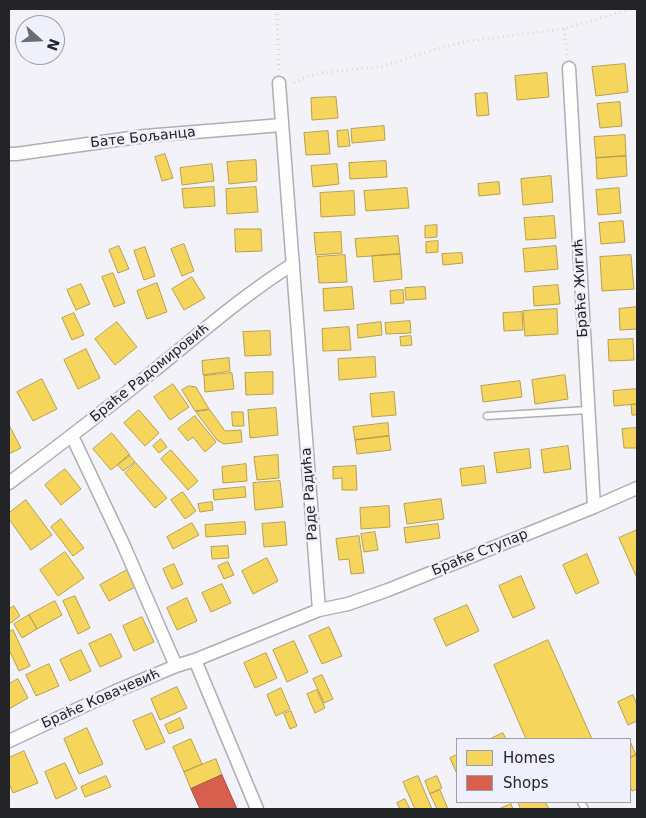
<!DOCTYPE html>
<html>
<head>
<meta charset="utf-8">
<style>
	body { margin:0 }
	#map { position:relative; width:646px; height:818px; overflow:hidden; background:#f2f2f8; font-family:"DejaVu Sans",sans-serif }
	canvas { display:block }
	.frame { position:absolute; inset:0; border:10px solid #232427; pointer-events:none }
	.legend { position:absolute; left:456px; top:738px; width:175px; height:65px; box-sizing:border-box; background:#eff0fb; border:1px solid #9d9ea6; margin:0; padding:6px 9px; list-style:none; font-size:15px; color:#232427 }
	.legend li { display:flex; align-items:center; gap:10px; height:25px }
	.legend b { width:25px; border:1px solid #9d9ea6 }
	.north { position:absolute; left:15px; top:15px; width:50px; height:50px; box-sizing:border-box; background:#eff0fb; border:1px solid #9d9ea6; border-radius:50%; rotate:110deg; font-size:14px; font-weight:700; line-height:20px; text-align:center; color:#232427 }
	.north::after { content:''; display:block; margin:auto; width:18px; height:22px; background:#6b6c70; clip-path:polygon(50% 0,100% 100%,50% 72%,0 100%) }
</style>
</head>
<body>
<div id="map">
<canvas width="646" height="818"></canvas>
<div class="frame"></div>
<ul class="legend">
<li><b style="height:14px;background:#f6d55c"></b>Homes</li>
<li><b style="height:14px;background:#d6604d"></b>Shops</li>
</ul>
<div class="north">N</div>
</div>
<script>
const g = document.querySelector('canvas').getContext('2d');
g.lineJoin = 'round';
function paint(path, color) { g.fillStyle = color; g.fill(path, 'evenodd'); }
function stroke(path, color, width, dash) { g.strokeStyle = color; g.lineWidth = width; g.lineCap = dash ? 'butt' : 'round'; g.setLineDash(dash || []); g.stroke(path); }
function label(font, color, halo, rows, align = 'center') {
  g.font = font + ' "DejaVu Sans",sans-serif'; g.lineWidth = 5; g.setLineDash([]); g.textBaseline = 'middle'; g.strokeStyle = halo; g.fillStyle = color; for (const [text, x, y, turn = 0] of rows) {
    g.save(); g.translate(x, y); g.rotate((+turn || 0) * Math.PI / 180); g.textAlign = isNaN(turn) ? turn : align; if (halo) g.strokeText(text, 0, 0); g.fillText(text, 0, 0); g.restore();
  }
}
const homes = new Path2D(`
	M625,64L628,92L596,96L592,67Z
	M547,73L549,97L517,100L515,76Z
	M487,93L489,115L477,116L475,94Z
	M336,97L338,118L312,120L311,98Z
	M620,102L622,126L600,128L597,104Z
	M384,126L385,140L352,143L351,129Z
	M348,130L350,146L338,147L337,131Z
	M328,131L330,154L306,155L304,133Z
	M625,135L626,156L596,158L594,137Z
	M165,154L173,178L162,181L155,157Z
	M626,156L627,176L597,179L596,158Z
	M256,160L257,181L229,184L227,162Z
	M386,161L387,177L350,179L349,163Z
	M212,164L214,181L182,185L180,168Z
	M337,164L339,184L313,187L311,166Z
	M551,176L553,202L523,205L521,179Z
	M499,182L500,194L479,196L478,184Z
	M214,187L215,206L184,208L182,189Z
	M256,187L258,212L227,214L226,189Z
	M407,188L409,208L366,211L364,191Z
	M619,188L621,213L598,215L596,190Z
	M354,191L355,215L321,217L320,193Z
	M554,216L556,238L526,240L524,218Z
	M623,221L625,242L601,244L599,223Z
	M437,225V237L425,238V226Z
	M235,229H261L262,251L236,252Z
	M341,232L342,253L316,255L314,233Z
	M398,236L400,254L357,257L355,239Z
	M438,241V252L426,253V242Z
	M184,244L194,271L182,276L171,249Z
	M119,246L129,269L118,273L109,250Z
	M556,246L558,269L525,272L523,249Z
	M145,247L155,276L144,280L134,251Z
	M462,253L463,263L443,265L442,254Z
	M400,254L402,279L374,282L372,256Z
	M345,255L347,282L319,283L317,257Z
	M631,255L634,289L602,291L600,257Z
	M113,273L125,303L114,307L102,277Z
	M192,277L205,298L184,310L172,289Z
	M157,283L167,312L147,319L137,291Z
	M81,284L90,304L76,310L67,290Z
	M558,285L560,304L534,306L533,287Z
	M352,287L354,309L324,311L323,289Z
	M425,287L426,299L406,300L405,288Z
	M403,290L404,303L391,304L390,291Z
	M637,307V329L620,330L619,309Z
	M557,309L558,334L525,336L523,311Z
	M522,312L523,330L504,331L503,313Z
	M74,313L84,335L72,340L62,318Z
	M410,321L411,333L386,334L385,323Z
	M117,322L137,347L115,365L95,339Z
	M381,322L382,335L358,338L357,325Z
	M349,327L351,350L323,351L322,329Z
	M270,331L271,355L245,356L243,332Z
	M411,336L412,345L401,346L400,337Z
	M633,339L634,360L609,361L608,340Z
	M86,349L100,378L78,389L64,360Z
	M375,357L376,377L339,380L338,359Z
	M229,358L230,371L203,375L202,361Z
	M273,372V394L246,395L245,373Z
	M232,373L234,389L205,392L204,376Z
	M565,375L568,399L535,404L532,380Z
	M42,379L57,409L33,421L17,392Z
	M520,381L522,397L483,402L481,386Z
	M173,384L189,407L170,420L154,397Z
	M189,386L196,387L209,409L195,411L182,390Z
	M637,389V404L614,406L613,391Z
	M394,392L396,415L372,417L370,394Z
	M637,404V415H632L631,405Z
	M276,408L278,435L250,438L248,410Z
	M139,410L159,433L145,446L124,423Z
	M210,410L225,431L241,430L242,442L224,444L217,440L196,412Z
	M232,412H243L244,426H233Z
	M195,416L216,442L205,452L193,437L188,441L178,429Z
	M388,423L389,436L355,440L353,427Z
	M9,425L21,448L9,454Z
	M637,428V448H624L622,429Z
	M112,433L130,455L111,470L93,449Z
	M389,436L391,450L357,454L355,440Z
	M161,439L167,447L159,453L153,446Z
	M568,446L571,469L544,473L541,450Z
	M529,449L531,468L497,473L494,453Z
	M171,450L198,481L188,490L161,459Z
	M129,455L135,462L123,471L118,465Z
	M278,455L279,478L257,480L254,457Z
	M136,463L167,498L155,508L125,473Z
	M246,464L247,481L223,483L222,467Z
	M356,466L357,490H342V478L333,479V467Z
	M484,466L486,483L462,486L460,469Z
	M65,469L81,489L61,505L45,485Z
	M280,481L283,507L255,510L253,483Z
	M245,487L246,497L214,500L213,490Z
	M183,492L196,511L185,519L171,500Z
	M441,499L444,519L407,524L404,504Z
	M26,500L52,535L31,550L9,519V513Z
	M212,502L213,510L200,512L198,504Z
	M389,506L390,527L361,529L360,508Z
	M61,519L84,548L73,556L51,527Z
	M245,522L246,534L206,537L205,525Z
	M285,522L287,545L264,547L262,524Z
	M192,523L199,535L173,549L167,537Z
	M438,524L440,538L406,543L404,528Z
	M637,530V578L619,538Z
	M375,532L378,550L364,552L361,534Z
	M359,536L364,573L351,574L349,559L339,560L336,539Z
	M228,546L229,558L212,559L211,547Z
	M65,552L84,578L58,596L40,570Z
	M587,554L599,583L576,594L563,565Z
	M267,558L278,581L253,594L242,571Z
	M228,562L234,575L224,579L218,566Z
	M174,564L183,584L172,589L163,569Z
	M127,570L135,587L109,601L100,585Z
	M521,576L535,608L513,618L499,586Z
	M222,584L231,603L211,612L202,593Z
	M75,596L90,628L78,634L63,601Z
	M187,598L197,621L177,630L167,608Z
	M55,601L62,615L37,629L29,615Z
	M467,605L479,631L446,646L434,619Z
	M14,606L20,616L9,624V609Z
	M29,615L37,629L22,638L14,624Z
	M142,617L154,642L134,651L123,626Z
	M329,627L342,656L322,664L309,636Z
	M13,630L30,666L19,671L9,650V632Z
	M111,634L122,657L100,667L89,644Z
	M548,640L592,739H526L494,665Z
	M294,641L308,672L287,682L273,650Z
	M81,650L91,671L70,681L60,660Z
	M266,653L277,678L255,688L244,663Z
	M49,664L59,686L36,696L26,675Z
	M322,675L333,699L324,703L313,679Z
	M18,679L28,698L9,709V684Z
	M177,687L187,708L160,720L151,699Z
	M281,688L290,709L276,716L267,695Z
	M317,690L325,708L315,713L307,694Z
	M633,695L637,705V721L628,725L618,702Z
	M291,711L297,726L290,729L284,714Z
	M152,713L165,742L146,750L133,721Z
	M180,718L184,728L169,734L165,725Z
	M87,728L103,764L79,774L64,739Z
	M503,733L506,739H490Z
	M191,739L202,764L184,772L173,747Z
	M630,741L636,755L630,758Z
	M24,751L38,783L13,793L9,783V758Z
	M637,754V789L632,791L630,786V758Z
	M457,755V774L450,758Z
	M216,759L222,775L191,789L184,772Z
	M65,763L77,789L56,799L45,772Z
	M106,776L111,787L85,797L81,787Z
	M418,776L432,809H415L403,782Z
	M437,776L442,788L430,794L425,781Z
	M440,790L448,809H437L430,794Z
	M405,799L410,809H400L397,803Z
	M518,802H545L549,809H521Z
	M511,804L513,809H499Z`);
const shops = new Path2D(`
	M222,775L237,809H200L191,789Z`);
const path = new Path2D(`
	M277,9L279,70
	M564,29L567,55
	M294,83L305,77L322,73L384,66L433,50L468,41L564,29L631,9`);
const lane = new Path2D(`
	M487,416L588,410
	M581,802L585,809`);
const street = new Path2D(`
	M569,68L594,507
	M279,83L319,610
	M9,154H16L145,136L282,125
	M72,436L124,546L176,666
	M9,483C57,447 104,411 151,373C197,336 242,296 293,264
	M195,660L257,809
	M9,741L116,691L176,666L195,660L319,610L348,604L388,590L594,507L637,488`);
const streetNames = [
	["Бате Бољанца",143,138,-6],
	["Браће Жигић",581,288,-93],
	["Браће Радомировић",150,373,-39],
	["Раде Радића",310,494,-94],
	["Браће Ступар",480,553,-22],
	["Браће Ковачевић",101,699,-24]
];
paint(homes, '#f6d55c');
stroke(homes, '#b7a04c', 1);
paint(shops, '#d6604d');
stroke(shops, '#a04e42', 1);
stroke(lane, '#aeaeb3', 9);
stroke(street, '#aeaeb3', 15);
stroke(path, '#d9d9db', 3, [1, 4]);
stroke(lane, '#fdfdfe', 6);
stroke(street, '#fdfdfe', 12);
label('14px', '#232427', '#eff0fb', streetNames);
</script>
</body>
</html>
